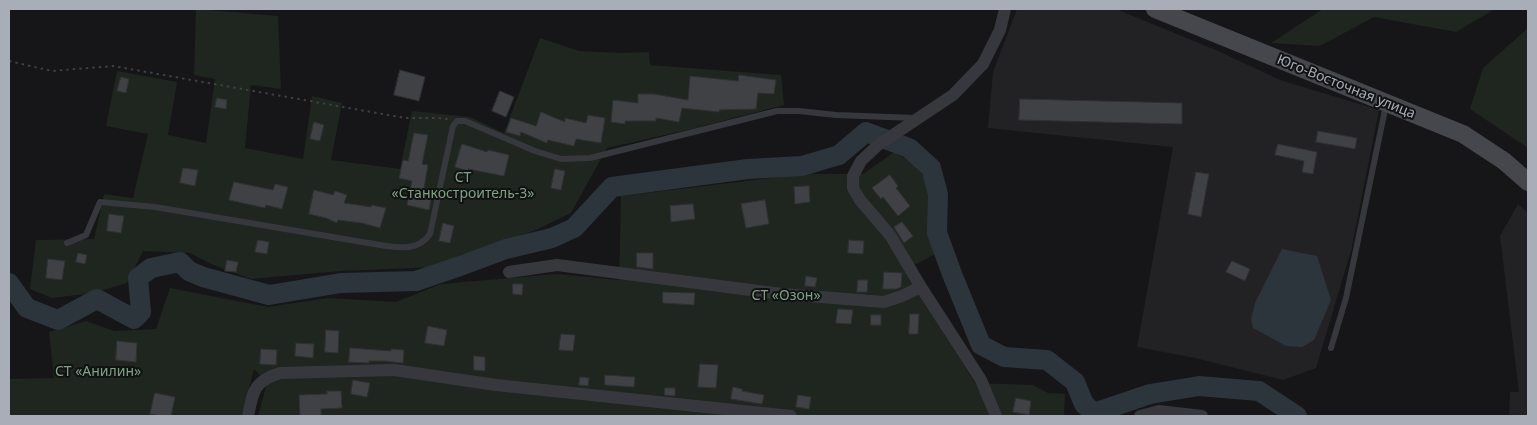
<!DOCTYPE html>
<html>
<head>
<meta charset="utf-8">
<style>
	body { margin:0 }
	#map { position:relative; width:1537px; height:425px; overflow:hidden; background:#161618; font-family:"Noto Sans",sans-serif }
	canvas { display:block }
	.frame { position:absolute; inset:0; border:10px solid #a8adb8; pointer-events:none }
</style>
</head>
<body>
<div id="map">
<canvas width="1537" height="425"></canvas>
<div class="frame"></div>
</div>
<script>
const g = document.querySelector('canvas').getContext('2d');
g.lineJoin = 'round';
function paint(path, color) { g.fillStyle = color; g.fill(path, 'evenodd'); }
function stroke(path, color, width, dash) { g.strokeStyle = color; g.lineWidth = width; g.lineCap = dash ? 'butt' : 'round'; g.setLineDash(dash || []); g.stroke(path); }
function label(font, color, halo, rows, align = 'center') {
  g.font = font + ' "Noto Sans",sans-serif'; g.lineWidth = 4; g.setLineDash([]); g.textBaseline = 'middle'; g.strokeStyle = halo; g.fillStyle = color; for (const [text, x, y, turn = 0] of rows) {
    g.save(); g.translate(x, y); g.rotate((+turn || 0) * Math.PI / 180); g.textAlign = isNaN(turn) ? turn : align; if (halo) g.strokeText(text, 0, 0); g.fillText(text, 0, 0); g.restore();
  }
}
const built = new Path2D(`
	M1017,9H1116L1216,50L1280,80L1379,110L1351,251L1316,368L1283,380L1195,358L1137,347L1173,147L988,128L993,72Z
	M1518,204L1528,213V416H1509L1510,392H1519L1500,236Z`);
const green = new Path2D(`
	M196,9L278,16L281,89L251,85L245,148L303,159L312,96L342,103L331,160L400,169L412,111L470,117L504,133L540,38L579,51L621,53L649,52L650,65L781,75L784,105L687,130L607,148L571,213L538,229L436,267L341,271L251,279L211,264L190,253L143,251L127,283L93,293L52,298L30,289L36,240L94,239L104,194L133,198L148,134L106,126L117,71L177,82L168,135L206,143L215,79L194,75Z
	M1323,9H1495L1456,32L1374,17L1320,46L1271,43Z
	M1528,28V148L1470,109L1483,68Z
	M894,152L919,167L930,194L937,253L905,270L975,383L1033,385L1048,393L1065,394L1064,416H258L267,383L254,369L242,416H9V379L54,378L49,332L86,321L114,331L156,329L170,288L268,307L328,298L396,302L441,284L557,274L619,280L621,196L805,174H863Z`);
const water = new Path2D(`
	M1282,249L1317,256L1331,300L1314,340L1302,347L1286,346L1253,328L1251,319L1255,303Z`);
const river = new Path2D(`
	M9,283L27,308L58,320L97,299L134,319L141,312L138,278L151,268L180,262L189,271L203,277L269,295L341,283L416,281L463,265L506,249L552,238L574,228L612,187L748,169L802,166L839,155L866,132L909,148L931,168L938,194L937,233L952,274L981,345L1004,357L1047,360L1075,382L1084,404L1094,413L1150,394L1199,386L1259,391L1297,416`);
const building = new Path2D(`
	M400,70L425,77L419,101L394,95Z
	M739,75L776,80L774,94L758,93L756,109L719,110V112L682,108L679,122L656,118V121H625V124L611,122L613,100L638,103V94H654L688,100L690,76L738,81Z
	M121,77L129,79L126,93L117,91Z
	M500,91L514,97L506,117L492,111Z
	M217,98L227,100L226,109L215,107Z
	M1020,99L1182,103V124L1019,120Z
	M541,112L565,122V118L586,123L588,115L605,118L601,143L576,139L574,146L548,140L547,143L521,132L520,136L506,132L511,118L536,126Z
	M314,122L324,125L320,141L310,139Z
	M1318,131L1357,138L1355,149L1316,142Z
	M414,133L428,135L422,164L428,165L424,188L433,190L429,210L407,205L412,181L399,178L403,160L408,161Z
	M462,144L487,152L488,150L509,155L504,176L468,169V171L455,167Z
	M1278,144L1317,152L1313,174L1302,172L1304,161L1275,155Z
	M183,168L198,170L195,186L180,183Z
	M555,169L565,171L561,190L551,188Z
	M1196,172L1209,174L1201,217L1188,214Z
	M890,175L898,186L896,188L910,206L898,216L883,197L881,199L872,188Z
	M234,182L273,190L275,184L288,187L282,209L266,205L265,208L229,200Z
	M809,186L810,202L795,204L794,187Z
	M314,190L333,195L335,191L347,195L344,203L371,207L372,205L386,208L380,228L362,223L338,220L337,223L326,218L309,214Z
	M765,200L769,224L746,228L741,204Z
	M693,204L695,219L671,222L670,206Z
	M109,214L124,216L121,233L107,231Z
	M902,222L913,236L904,243L894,227Z
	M443,223L454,226L450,243L439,241Z
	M258,240L269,242L267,254L255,252Z
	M849,240L864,241L863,254L848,253Z
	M78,253L87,255L85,264L76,262Z
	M637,253H653V269L637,267Z
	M48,259L65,261L62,280L46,278Z
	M227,260L238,262L236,272L225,271Z
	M1232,261L1250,269L1245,281L1226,272Z
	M884,272L902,273L901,287L896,289H883Z
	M806,276L817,278L815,287L805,286Z
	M858,280H868L867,292H857Z
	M513,284H523L522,295L513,294Z
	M663,292L695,293L694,305L663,303Z
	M838,309L853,310L851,324L836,323Z
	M910,314H919L918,334H909Z
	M871,315H881V325H871Z
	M428,326L447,330L444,346L425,343Z
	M326,330L339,331L338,353L325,352Z
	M561,334L575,335L573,351L559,350Z
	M117,341L137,343L136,362L116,360Z
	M296,343L314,344L313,358L295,356Z
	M350,348L391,351V349L404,350L403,363L384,361H369V363H368L349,362Z
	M261,349L277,350L276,365L260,364Z
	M474,356L485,357V371L474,370Z
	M700,364L718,365L716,388L698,387Z
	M605,375L635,377L634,387L605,385Z
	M580,377L589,378L588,386L579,385Z
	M353,380L370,383L367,397L351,394Z
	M733,387L742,389V391L764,395L762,404L731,399Z
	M665,388H675V396L665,395Z
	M327,391H341L342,408L321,409V416H300L299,395L327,394Z
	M155,393L175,397L171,416H161L150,414Z
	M798,395L811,397L809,409L796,407Z
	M1016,398L1031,401L1029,415L1013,412Z`);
const path = new Path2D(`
	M9,61L52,71L113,66L405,118H438L448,119`);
const lane = new Path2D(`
	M67,243L86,235L100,202L155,207L386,246C403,248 419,250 430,234L453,126L457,121H465L535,151L561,159L590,158L777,111H799L836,115L916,118
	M1331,348L1346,298L1386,105`);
const street = new Path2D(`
	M509,272L557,265L782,294L884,302L902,296L921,287
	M248,416C253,391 254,381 280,373L394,370L496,385L791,416
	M996,416L981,380L921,287L890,235L860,200L853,188V176L861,161L878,145L953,95L983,64L1000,30L1005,9
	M1140,416L1159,411L1202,416`);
const secondary = new Path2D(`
	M1155,9L1463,134L1504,161L1528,182`);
const streetNames = [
	["Юго-Восточная улица",1346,87,22]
];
const parkNames = [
	["СТ",463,178],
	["«Станкостроитель-3»",463,194],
	["СТ «Озон»",786,296],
	["СТ «Анилин»",98,372]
];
paint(built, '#222225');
paint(green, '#1e261f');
paint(water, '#2c353c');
stroke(river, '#2c353c', 20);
paint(building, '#404145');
stroke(building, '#303034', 1);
stroke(path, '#3d3f44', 2, [2.5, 4]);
stroke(lane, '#37383d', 6);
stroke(street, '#37383d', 12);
stroke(secondary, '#45474d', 18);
label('14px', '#a8adb8', '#111113', streetNames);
label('14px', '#7fa381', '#111113', parkNames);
</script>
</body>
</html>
